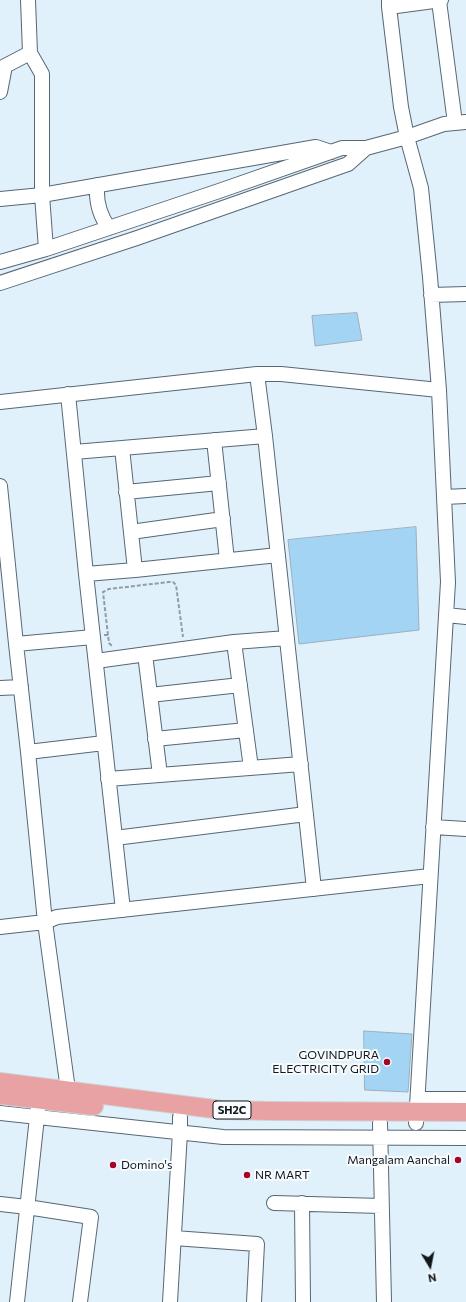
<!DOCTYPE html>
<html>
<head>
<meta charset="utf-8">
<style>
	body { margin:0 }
	#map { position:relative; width:466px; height:1302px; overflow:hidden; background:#e1f1fc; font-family:Commissioner,sans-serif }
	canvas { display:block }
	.north { position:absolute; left:410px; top:1246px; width:40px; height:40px; -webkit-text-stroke:3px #f8fcff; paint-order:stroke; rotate:170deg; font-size:11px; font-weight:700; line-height:16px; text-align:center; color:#11181d }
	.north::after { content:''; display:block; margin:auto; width:14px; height:18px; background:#11181d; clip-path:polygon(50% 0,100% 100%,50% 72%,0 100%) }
</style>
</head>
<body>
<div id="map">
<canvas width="466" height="1302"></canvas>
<div class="north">N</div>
</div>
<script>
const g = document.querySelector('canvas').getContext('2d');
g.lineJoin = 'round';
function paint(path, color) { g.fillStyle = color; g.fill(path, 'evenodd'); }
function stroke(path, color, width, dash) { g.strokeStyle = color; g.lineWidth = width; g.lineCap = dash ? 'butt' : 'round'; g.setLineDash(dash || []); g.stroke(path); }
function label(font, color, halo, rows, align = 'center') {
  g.font = font + ' Commissioner,sans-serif'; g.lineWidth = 4; g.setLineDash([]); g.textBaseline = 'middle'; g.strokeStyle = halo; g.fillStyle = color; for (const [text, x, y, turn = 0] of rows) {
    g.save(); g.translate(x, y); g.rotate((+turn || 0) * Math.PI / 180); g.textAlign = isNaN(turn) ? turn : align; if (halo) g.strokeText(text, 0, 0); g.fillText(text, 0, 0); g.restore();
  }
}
const building = new Path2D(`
	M357,313L362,340L315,346L312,316Z
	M416,527L419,630L299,644L288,540Z
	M364,1031L412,1034L408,1092L365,1090Z`);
const path = new Path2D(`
	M104,635H108L109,643L113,647
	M108,635L103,592L109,589L169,582H173L176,585L183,637`);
const minor = new Path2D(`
	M28,0L30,53L42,74V195L46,249
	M439,1L455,123
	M389,7L441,0
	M0,92L5,66L30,53
	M366,148L407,137L401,107L389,7V0
	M97,185C96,201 99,215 109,228
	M0,199L42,195L316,147L331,152
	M0,262L46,249L219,191L342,148H366L348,164L137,238L0,283
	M431,295L466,294
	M257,374H281L439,390
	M68,394L86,574L123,910
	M0,402L257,374L265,436L314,889
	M214,440L227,560
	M74,452L122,448
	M0,486L16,644L28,752L45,922L68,1090
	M126,492L219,483
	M444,497L466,496
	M131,532L223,519
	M135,570L278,555
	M86,574L135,570L122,448L265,436
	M446,615L466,617
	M16,644L93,637
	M145,654L160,775
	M96,661L234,642
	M0,688L21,687
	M150,695L240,685
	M155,739L246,730
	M28,752L104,743
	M251,768L234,642L287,638
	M108,779L301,764
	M433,827L466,829
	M115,838L306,814
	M0,927L45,922L57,917L430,876
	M418,1099H466
	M0,1113L223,1137L466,1138
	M380,1123L384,1302
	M416,1123L448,582L439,390L430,277L421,188L407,137L444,124L466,122
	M274,1203L381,1206
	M302,1203L303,1302
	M0,1204L27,1207L91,1217L80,1302
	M174,1238L257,1244L254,1302
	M17,1302L38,1108
	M170,1302L180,1132V1117`);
const major = new Path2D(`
	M0,1082L222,1110L272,1111L466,1112
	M0,1095L94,1106`);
const markers = [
	[387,1062,4,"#a30627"],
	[458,1160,4,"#a30627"],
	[113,1165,4,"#a30627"],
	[247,1175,4,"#a30627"]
];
const shields = [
	[232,1110,38]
];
const shieldNames = [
	["SH2C",232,1110]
];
const poiNames = [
	["GOVINDPURA",379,1055],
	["ELECTRICITY GRID",379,1069],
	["Mangalam Aanchal",450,1160],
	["Domino's",121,1165,"left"],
	["NR MART",255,1175,"left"]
];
paint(building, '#a3d4f4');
stroke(building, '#9cafbc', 1);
stroke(minor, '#566773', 16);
stroke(major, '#cfd1d2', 20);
stroke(path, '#909da6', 2, [4, 2]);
stroke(minor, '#fff', 14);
stroke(major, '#e9a2a4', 18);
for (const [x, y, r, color] of markers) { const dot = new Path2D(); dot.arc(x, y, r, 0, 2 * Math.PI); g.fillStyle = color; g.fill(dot); stroke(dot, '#f8fcff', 1.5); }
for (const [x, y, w] of shields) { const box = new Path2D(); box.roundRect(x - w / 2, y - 9, w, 18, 3); g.fillStyle = '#f8fcff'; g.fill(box); stroke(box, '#11181d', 1); }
label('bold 11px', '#11181d', null, shieldNames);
label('12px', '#11181d', '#f8fcff', poiNames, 'right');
</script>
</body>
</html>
